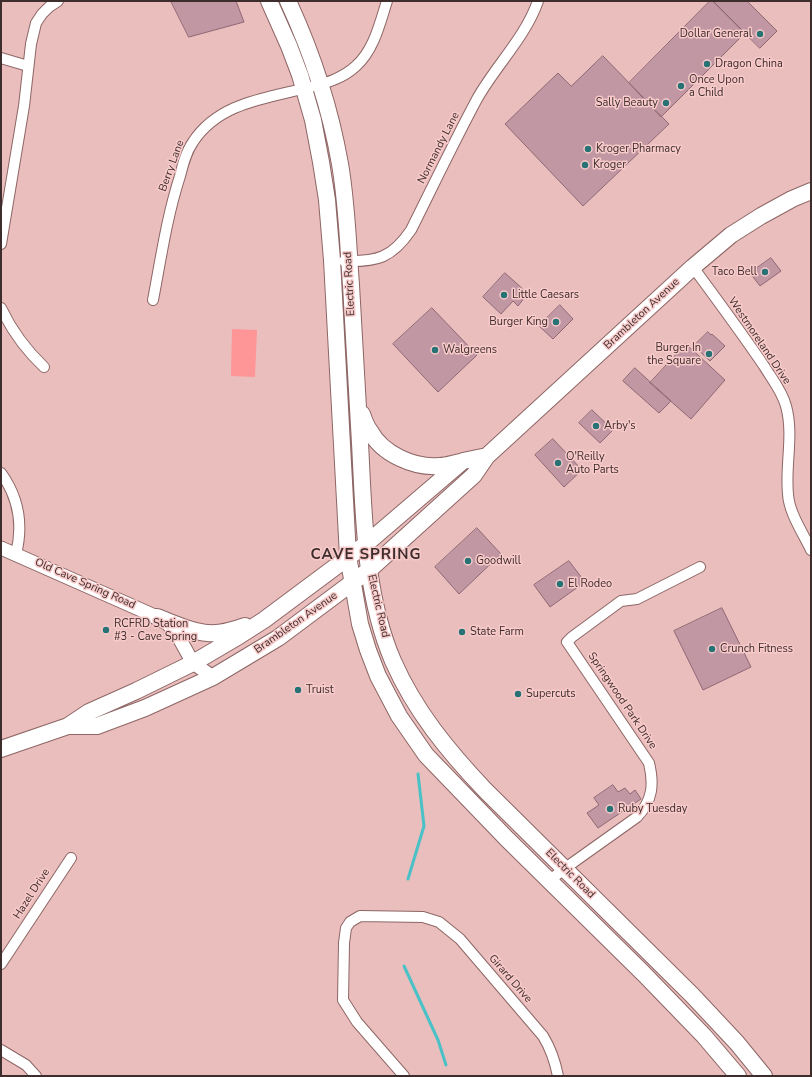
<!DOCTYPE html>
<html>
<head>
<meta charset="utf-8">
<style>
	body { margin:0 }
	#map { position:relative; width:812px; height:1077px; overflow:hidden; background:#eabebd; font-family:"Nunito Sans",sans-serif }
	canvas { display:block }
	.frame { position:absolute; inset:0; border:2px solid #3e2d2d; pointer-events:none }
</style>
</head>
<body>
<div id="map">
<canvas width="812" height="1077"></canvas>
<div class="frame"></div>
</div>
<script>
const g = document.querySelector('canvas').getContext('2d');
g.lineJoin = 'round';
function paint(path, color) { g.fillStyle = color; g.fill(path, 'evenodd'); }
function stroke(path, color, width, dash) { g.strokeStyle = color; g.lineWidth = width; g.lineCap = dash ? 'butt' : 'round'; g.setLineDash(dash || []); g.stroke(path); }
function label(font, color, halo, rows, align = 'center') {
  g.font = font + ' "Nunito Sans",sans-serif'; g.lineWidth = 3; g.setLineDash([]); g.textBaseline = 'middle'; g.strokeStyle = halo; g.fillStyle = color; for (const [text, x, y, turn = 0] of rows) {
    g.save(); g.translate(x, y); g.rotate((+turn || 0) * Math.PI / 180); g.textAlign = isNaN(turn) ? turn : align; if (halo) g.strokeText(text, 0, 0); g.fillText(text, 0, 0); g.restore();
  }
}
const green = new Path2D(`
	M232,329L257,330L255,377L231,376Z`);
const stream = new Path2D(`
	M408,879L424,826L418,774
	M404,966L438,1040L446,1065`);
const building = new Path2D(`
	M171,1H236L244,22L189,37Z
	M710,1H713L745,33L661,117L629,83Z
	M713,1H747L777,31L760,48Z
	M603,56L669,124L583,206L505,124L558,73L571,86Z
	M771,258L781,271L760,286L750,273Z
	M505,273L524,290L521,293L525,297L518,306L513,301L501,314L483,297Z
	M560,305L573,319L553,339L539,326Z
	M432,308L477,355L438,392L393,344Z
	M708,332L711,335L712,334L725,346L710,361L694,346Z
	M686,344L725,380L691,419L650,383Z
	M635,368L671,401L659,413L623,381Z
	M592,410L613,430L600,443L579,423Z
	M553,439L582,470L564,487L535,455Z
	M477,528L501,554L459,594L435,567Z
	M569,561L585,582L550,607L534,585Z
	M722,608L751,667L703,690L674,631Z
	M613,785L618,792L625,788L630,794L635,790L641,799L598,828L587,813L599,805L594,798Z`);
const minor = new Path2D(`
	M1,58L28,66
	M1,244L24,106L31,44L36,23L42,14L49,7L58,1
	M344,261C377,262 392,258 411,230C433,186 454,142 477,99C496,65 525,38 538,1
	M693,267C717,300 741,332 764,366C772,379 782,391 786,406C794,435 785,465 788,494C789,513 803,533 811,550
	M153,300C161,258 167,216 180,176C183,164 186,152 193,142C219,102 268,98 310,87C327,83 343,78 356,66C374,50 380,23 387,1
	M1,308C11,329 27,351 44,367
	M1,473C19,498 23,526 16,554
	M549,881L564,869L637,817C653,800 654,784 649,763L567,642L572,637L621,601L637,599L700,567
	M1,964L71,858
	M1,1050L26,1065L36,1076
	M404,1076L357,1022L343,1000L344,943L346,928L350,922L360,916L423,917L439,922L460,939L543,1036C551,1049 555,1061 558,1076`);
const tertiary = new Path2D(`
	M1,548L157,617L168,624L178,636L193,663L213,677`);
const primary = new Path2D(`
	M269,1L289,46L300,75L313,120L321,162L327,200L332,260L348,556L360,624L368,650L378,676L399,716L426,755L506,838L643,973L704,1036L738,1076
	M288,1C312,53 330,107 340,164C347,204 348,245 351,285C354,338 357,391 360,443C364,517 364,593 393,661C415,711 448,751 485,790L693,996L737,1043L764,1076
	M362,414C364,420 366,426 370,431C382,454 414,468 439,466C447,466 454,463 461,462
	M157,617C173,623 191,632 208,633C220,634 234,630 245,626
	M68,726H97L145,708L213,677L278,638L369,570L474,475L487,456L693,267L731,235L761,216L792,199L811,191
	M1,749L68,726L89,712L136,691L193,663L239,636L264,620L366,544L463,461L487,456`);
const markers = [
	[760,34,4,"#277275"],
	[707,64,4,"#277275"],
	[681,86,4,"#277275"],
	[666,103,4,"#277275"],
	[588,149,4,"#277275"],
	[585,165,4,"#277275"],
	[765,272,4,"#277275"],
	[504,295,4,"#277275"],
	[556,322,4,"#277275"],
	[435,350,4,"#277275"],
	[709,354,4,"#277275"],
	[596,426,4,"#277275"],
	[558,463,4,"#277275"],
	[468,561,4,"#277275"],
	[560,584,4,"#277275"],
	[106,630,4,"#277275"],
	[462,632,4,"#277275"],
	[712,649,4,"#277275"],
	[298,690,4,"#277275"],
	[518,694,4,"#277275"],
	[610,809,4,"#277275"]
];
const poiNames = [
	["Dollar General",752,34,"right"],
	["Dragon China",715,64],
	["Once Upon",689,80],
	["a Child",689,93],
	["Sally Beauty",658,103,"right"],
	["Kroger Pharmacy",596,149],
	["Kroger",593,165],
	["Taco Bell",757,272,"right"],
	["Little Caesars",512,295],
	["Burger King",548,322,"right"],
	["Burger In",701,348,"right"],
	["the Square",701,361,"right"],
	["Walgreens",443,350],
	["Arby's",604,426],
	["O'Reilly",566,457],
	["Auto Parts",566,470],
	["Goodwill",476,561],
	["El Rodeo",568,584],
	["RCFRD Station",114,624],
	["#3 - Cave Spring",114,637],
	["State Farm",470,632],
	["Crunch Fitness",720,649],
	["Truist",306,690],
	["Supercuts",526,694],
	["Ruby Tuesday",618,809]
];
const streetNames = [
	["Normandy Lane",439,148,-63],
	["Berry Lane",172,166,-70],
	["Electric Road",350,284,-93],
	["Brambleton Avenue",642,314,-43],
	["Westmoreland Drive",759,341,56],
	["Old Cave Spring Road",85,584,24],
	["Electric Road",378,606,77],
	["Brambleton Avenue",296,623,-35],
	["Springwood Park Drive",622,701,56],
	["Electric Road",570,874,45],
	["Hazel Drive",32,894,-57],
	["Girard Drive",510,979,49]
];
const districtNames = [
	["CAVE SPRING",366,555]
];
paint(green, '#fe9597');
stroke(stream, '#49c1c7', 3);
paint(building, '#c097a3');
stroke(building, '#8e6873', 1);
stroke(minor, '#8d6665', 12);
stroke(tertiary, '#8d6665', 15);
stroke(primary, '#8d6665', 18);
stroke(minor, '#fff', 10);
stroke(tertiary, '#fff', 13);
stroke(primary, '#fff', 16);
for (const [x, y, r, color] of markers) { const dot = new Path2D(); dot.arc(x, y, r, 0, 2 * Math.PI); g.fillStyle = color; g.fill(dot); stroke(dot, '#f8cbca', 1.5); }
label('11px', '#3e2d2d', '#f8cbca', poiNames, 'left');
label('11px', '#3e2d2d', '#f8cbca', streetNames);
g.letterSpacing = '1px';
label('bold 15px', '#3e2d2d', '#f8cbca', districtNames);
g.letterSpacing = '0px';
</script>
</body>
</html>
